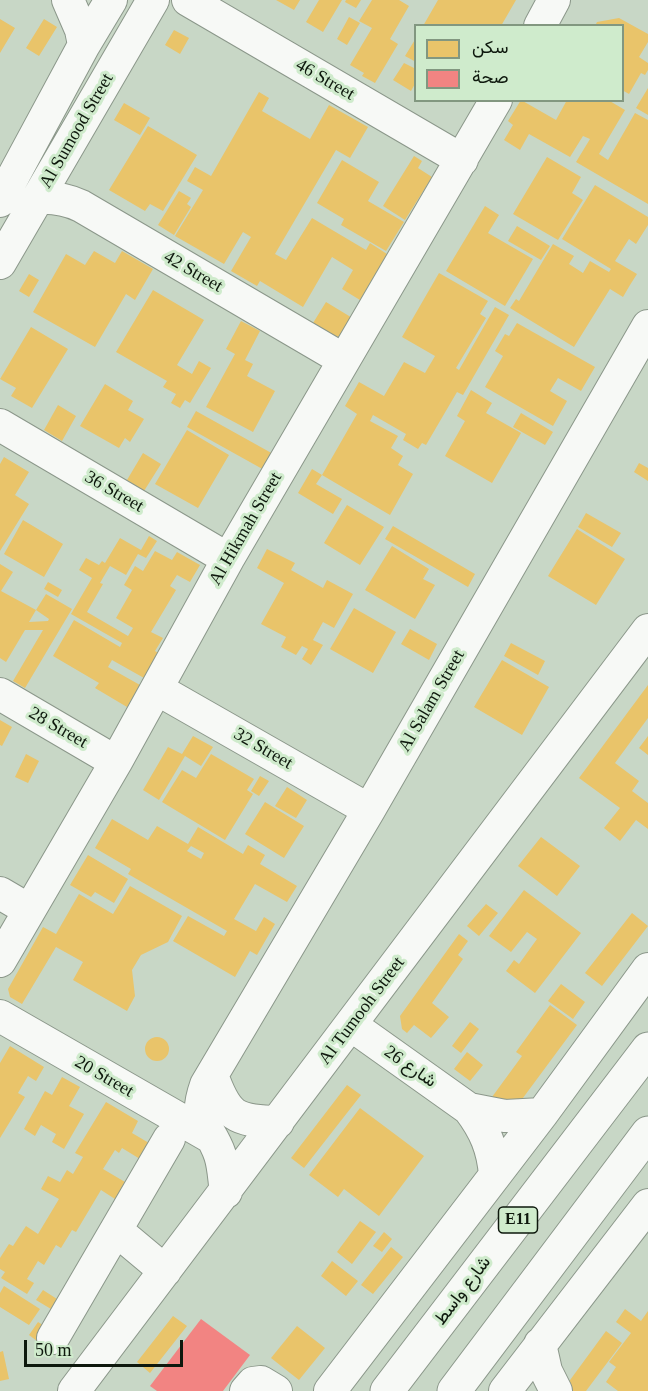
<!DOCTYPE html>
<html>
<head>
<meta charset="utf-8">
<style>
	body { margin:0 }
	#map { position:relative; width:648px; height:1391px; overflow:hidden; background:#c8d7c6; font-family:"Times New Roman",Vazirmatn,serif }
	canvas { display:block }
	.legend { position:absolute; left:414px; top:24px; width:210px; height:78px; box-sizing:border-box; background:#cfebcc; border:2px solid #829780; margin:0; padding:8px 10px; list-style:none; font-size:18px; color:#0e180d }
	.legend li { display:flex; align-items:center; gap:12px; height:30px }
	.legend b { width:30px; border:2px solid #829780 }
	.scale { position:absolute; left:24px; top:1340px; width:159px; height:27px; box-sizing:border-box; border:3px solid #0e180d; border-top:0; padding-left:8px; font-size:18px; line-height:21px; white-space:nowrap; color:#0e180d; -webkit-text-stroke:4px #cfebcc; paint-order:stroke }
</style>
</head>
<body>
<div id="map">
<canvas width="648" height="1391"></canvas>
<ul class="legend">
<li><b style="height:16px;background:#e9c46a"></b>سكن</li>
<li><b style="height:16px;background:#f28482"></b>صحة</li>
</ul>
<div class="scale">50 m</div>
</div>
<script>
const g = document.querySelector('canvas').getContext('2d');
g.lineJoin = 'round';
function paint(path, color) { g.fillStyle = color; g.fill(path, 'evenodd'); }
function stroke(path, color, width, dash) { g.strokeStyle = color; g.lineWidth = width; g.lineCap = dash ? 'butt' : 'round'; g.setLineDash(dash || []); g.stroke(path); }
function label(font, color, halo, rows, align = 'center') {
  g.font = font + ' "Times New Roman",Vazirmatn,serif'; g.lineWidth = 6; g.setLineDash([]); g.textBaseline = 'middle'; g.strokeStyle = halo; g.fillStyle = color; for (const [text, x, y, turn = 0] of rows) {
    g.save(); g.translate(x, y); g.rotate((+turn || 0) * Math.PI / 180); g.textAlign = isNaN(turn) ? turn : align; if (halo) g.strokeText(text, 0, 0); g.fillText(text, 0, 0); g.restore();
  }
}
const homes = new Path2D(`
	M276,0H300L294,10Z
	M319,0H342L323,32L306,22Z
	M346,0H361L356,8L345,2Z
	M372,0H399L409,6L390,39L398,44L375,83L362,76L364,73L350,65L372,28L359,21Z
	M438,0H516L501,26H423Z
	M349,17L360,23L347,45L337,39Z
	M619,18L648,34V42L639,57L648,63V70L645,75L641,73L629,94L622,90V26H595L597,22Z
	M0,19L15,28L0,53Z
	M44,19L57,27L39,56L26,48Z
	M174,30L189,38L180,54L165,45Z
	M416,38V62L405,56Z
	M404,63L416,69V82L411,91L393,80Z
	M648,88V115L636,108Z
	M259,92L269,98L262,111L310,139L329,105L368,127L350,158L336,150L275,254L286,260L312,218L366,250L370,243L387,254L360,300L342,289L353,270L332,257L303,307L260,281L257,286L231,271L251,237L243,232L224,264L175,236L203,190L187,181L195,167L211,176Z
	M521,100L556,120L567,100H608L625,110L599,154L608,160L635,113L648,120V204L576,162L590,139L583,136L570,157L529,134L520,150L504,140L513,125L508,121Z
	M124,103L150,118L140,135L114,120Z
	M148,126L197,155L163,211L150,204L145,211L109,190Z
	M414,156L422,161L418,168L432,177L405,220L383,206Z
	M547,157L581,177L572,193L583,200L558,240L513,214Z
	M342,160L379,182L368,201L404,222L386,251L341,225L344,219L317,203Z
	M595,185L648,217V225L636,244L629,239L615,261L637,274L630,285L623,297L610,289L574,347L510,308L516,299L519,301L553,244L574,256L569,264L583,273L590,261L609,272L611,269L562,239Z
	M179,191L191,198L187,204L191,207L174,235L158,225Z
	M485,206L499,215L488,233L533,259L505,306L446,271Z
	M517,226L550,246L541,260L508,241Z
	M94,251L115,263L122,251L153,269L135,300L126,294L95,347L33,312L66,254L85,265Z
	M439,273L488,301L480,314L486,318L456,368L459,370L495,307L509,315L463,395L457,392L426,445L422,443L418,449L403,440L406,434L373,415L370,421L398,436L391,448L403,456L398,465L413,474L390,515L322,475L316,484L342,499L333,514L298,493L312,469L322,475L357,414L345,406L359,382L384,396L404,362L425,373L435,356L402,337Z
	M29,274L39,280L29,297L19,291Z
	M153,290L204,320L177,365L192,374L199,361L211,368L190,403L185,400L180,408L171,403L176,394L163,387L167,381L116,352Z
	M326,302L354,319L345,335L336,337L313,323Z
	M241,321L260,331L245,360L253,364L247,376L275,391L253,432L206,407L235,354L226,349Z
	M517,323L595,367L581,391L558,378L550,391L567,401L553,426L485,387L503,356L495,351L505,334L509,336Z
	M31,327L68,349L32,408L11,396L16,388L0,379Z
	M105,384L133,401L128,410L144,419L130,442L125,438L119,448L80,426Z
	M471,390L492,403L486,413L521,433L492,483L445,456L465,421L457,416Z
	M58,405L76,416L62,441L44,430Z
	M196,411L275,455L266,471L187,427Z
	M521,413L553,432L545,445L513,427Z
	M187,430L229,455L198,508L155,484Z
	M143,453L161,464L144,491L127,480Z
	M4,457L29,472L15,495L29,504L0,551V464Z
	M639,463L648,468V481L634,472Z
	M347,505L384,527L360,565L324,543Z
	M586,513L621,533L612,547L578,527Z
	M23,520L63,544L44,577L4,554Z
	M393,526L475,574L468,587L385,539Z
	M577,529L625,559L596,605L548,576Z
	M149,536L157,541L146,558L138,554L126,575L110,566L100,583L103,584L87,612L128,636L133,628L116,618L132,590L124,585L135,566L143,571L155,551L172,560L177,552L200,565L190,582L177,575L170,586L176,590L151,632L163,638L155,651L158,653L144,678L112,660L108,667L140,685L127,707L95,688L99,683L53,656L74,620L120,647L122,643L71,614L92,578L79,570L86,558L99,565L102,561L105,563L120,538L141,550Z
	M392,546L429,569L423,579L435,585L415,619L365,590Z
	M267,549L295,563L291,570L323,588L327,580L353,594L334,628L323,622L313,640L323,645L311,665L302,659L308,649L302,646L296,655L281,647L286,637L261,624L284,583L257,568Z
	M0,564L13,572L1,591L36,610L46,594L72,609L25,688L13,681L43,630H25L6,662L0,658ZM36,610L49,619L48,621L29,622Z
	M48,582L62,590L58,597L44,589Z
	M354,608L396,632L373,673L330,649Z
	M410,629L437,644L429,660L401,644Z
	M511,643L545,661L538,675L504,656Z
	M502,660L549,687L522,735L474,707Z
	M648,685V718L615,763L639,781L632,791L648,803V829L636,820L620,841L604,828L620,808L579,778Z
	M0,720L12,727L2,746L0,745Z
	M193,736L213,747L201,766L185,756L159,800L143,790L168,747L182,754Z
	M648,736V755L639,748Z
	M26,754L39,761L28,783L15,777Z
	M211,754L254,779L247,790L253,794L225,840L162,802L182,770L196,778Z
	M260,776L269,781L259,796L251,791Z
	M287,787L307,800L296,818L275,806Z
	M265,802L304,826L284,858L245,834Z
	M112,819L148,840L157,826L188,844L198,827L243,854L248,845L265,855L260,864L297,886L287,902L255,884L234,919L256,931L264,917L275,924L257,955L250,951L235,977L173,941L188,916L224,936L227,931L128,874L131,869L95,848ZM191,846L204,853L201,859L187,851Z
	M541,837L580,866L557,896L518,866Z
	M88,855L128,879L114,903L95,892L91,897L70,885Z
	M130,886L182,916L168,942L141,955L132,970L135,996L127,1011L73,980L83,962L56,947L22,1004L10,997L8,989L43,927L56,934L79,894L113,914Z
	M524,890L581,933L535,993L506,971L514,960L519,964L537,939L527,932L511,952L489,936Z
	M486,904L498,913L479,936L467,926Z
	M632,913L648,926L602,986L585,973Z
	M459,934L468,941L458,955L463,959L432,1003L449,1017L431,1038L414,1025L407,1033L402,1029L400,1016Z
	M561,984L585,1002L573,1019L548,1001Z
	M550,1005L577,1025L517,1106L506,1107L492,1097L522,1056L516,1052Z
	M470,1022L479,1029L461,1053L452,1046Z
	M145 1049a12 12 0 1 1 24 0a12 12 0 1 1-24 0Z
	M10,1046L44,1067L36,1081L28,1076L18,1093L25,1097L0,1138V1063Z
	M467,1052L483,1065L470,1081L454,1069Z
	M62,1077L80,1087L69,1106L84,1114L64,1149L52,1142L56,1134L41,1125L35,1136L24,1129L45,1091L52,1095Z
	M347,1085L361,1095L304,1168L291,1158Z
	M106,1102L138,1121L132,1133L149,1143L140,1159L122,1148L119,1153L115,1150L103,1169L125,1182L115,1199L101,1190L76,1232L72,1230L61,1248L56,1245L44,1265L38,1261L27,1279L34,1283L27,1294L1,1278L5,1272L0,1269V1258L9,1244L13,1246L26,1226L38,1234L59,1199L41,1189L48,1176L60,1182L67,1170L73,1174L83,1157L75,1153Z
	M360,1108L424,1156L379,1216L344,1189L338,1197L309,1175Z
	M360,1221L376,1232L352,1264L337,1252Z
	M384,1232L392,1239L382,1252L373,1246Z
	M391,1247L403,1257L373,1294L361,1285Z
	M332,1261L358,1281L346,1296L321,1276Z
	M4,1286L40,1309L29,1325L0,1307V1293Z
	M43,1290L57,1299L51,1309L36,1300Z
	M625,1309L641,1321L648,1311V1391H618L606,1382L616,1367L609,1362L631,1333L616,1322Z
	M173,1316L187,1326L150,1373L137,1362Z
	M38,1322L46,1327L37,1341L29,1335Z
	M297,1326L325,1348L299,1380L271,1358Z
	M606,1331L622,1343L586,1391H562Z
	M3,1351L9,1379L0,1381V1352Z`);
const health = new Path2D(`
	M201,1319L250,1355L223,1391H157L150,1386Z`);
const minor = new Path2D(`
	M68,0L81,30L84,45
	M188,0L462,160
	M540,26L554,0
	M38,198C54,197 66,199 81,206L344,360
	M0,201L84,45L111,0
	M0,263L153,0
	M0,425L228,559
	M157,689L369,810
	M0,694L116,762
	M0,893L29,910
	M0,961L116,762L228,559L496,100
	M0,1016L209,1136
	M351,1025L469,1109C485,1130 493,1149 495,1175
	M212,1075C227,1117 235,1121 278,1122
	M469,1109L505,1116L542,1114
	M226,1192C224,1180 224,1167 220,1155C209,1123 192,1125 206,1085L369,810L648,326
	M116,1230L165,1271
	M53,1338L169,1139
	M540,1344L546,1371L556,1391
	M74,1391L648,630
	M246,1391L253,1383L261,1382L276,1391
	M330,1391L542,1114L648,969
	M505,1391L648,1205`);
const highway = new Path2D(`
	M387,1391L648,1049
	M454,1391L648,1133`);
const shields = [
	[518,1220,39]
];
const shieldNames = [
	["E11",518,1220]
];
const streetNames = [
	["46 Street",325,80,30],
	["Al Sumood Street",77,131,-60],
	["42 Street",193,272,30],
	["36 Street",114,492,30],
	["Al Hikmah Street",246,529,-60],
	["Al Salam Street",432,701,-60],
	["28 Street",58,728,30],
	["32 Street",263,749,30],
	["Al Tumooh Street",362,1011,-53],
	["شارع 26",410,1067,35],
	["20 Street",104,1077,30],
	["شارع واسط",463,1291,-53]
];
paint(homes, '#e9c46a');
paint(health, '#f28482');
stroke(minor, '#8b978a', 34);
stroke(highway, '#8b978a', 35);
stroke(minor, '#f7f9f6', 32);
stroke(highway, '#f7f9f6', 33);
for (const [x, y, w] of shields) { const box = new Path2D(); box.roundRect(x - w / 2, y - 13, w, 26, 4.5); g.fillStyle = '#cfebcc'; g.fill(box); stroke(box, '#0e180d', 1.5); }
label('bold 16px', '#0e180d', null, shieldNames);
label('18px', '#0e180d', '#cfebcc', streetNames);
</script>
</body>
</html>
